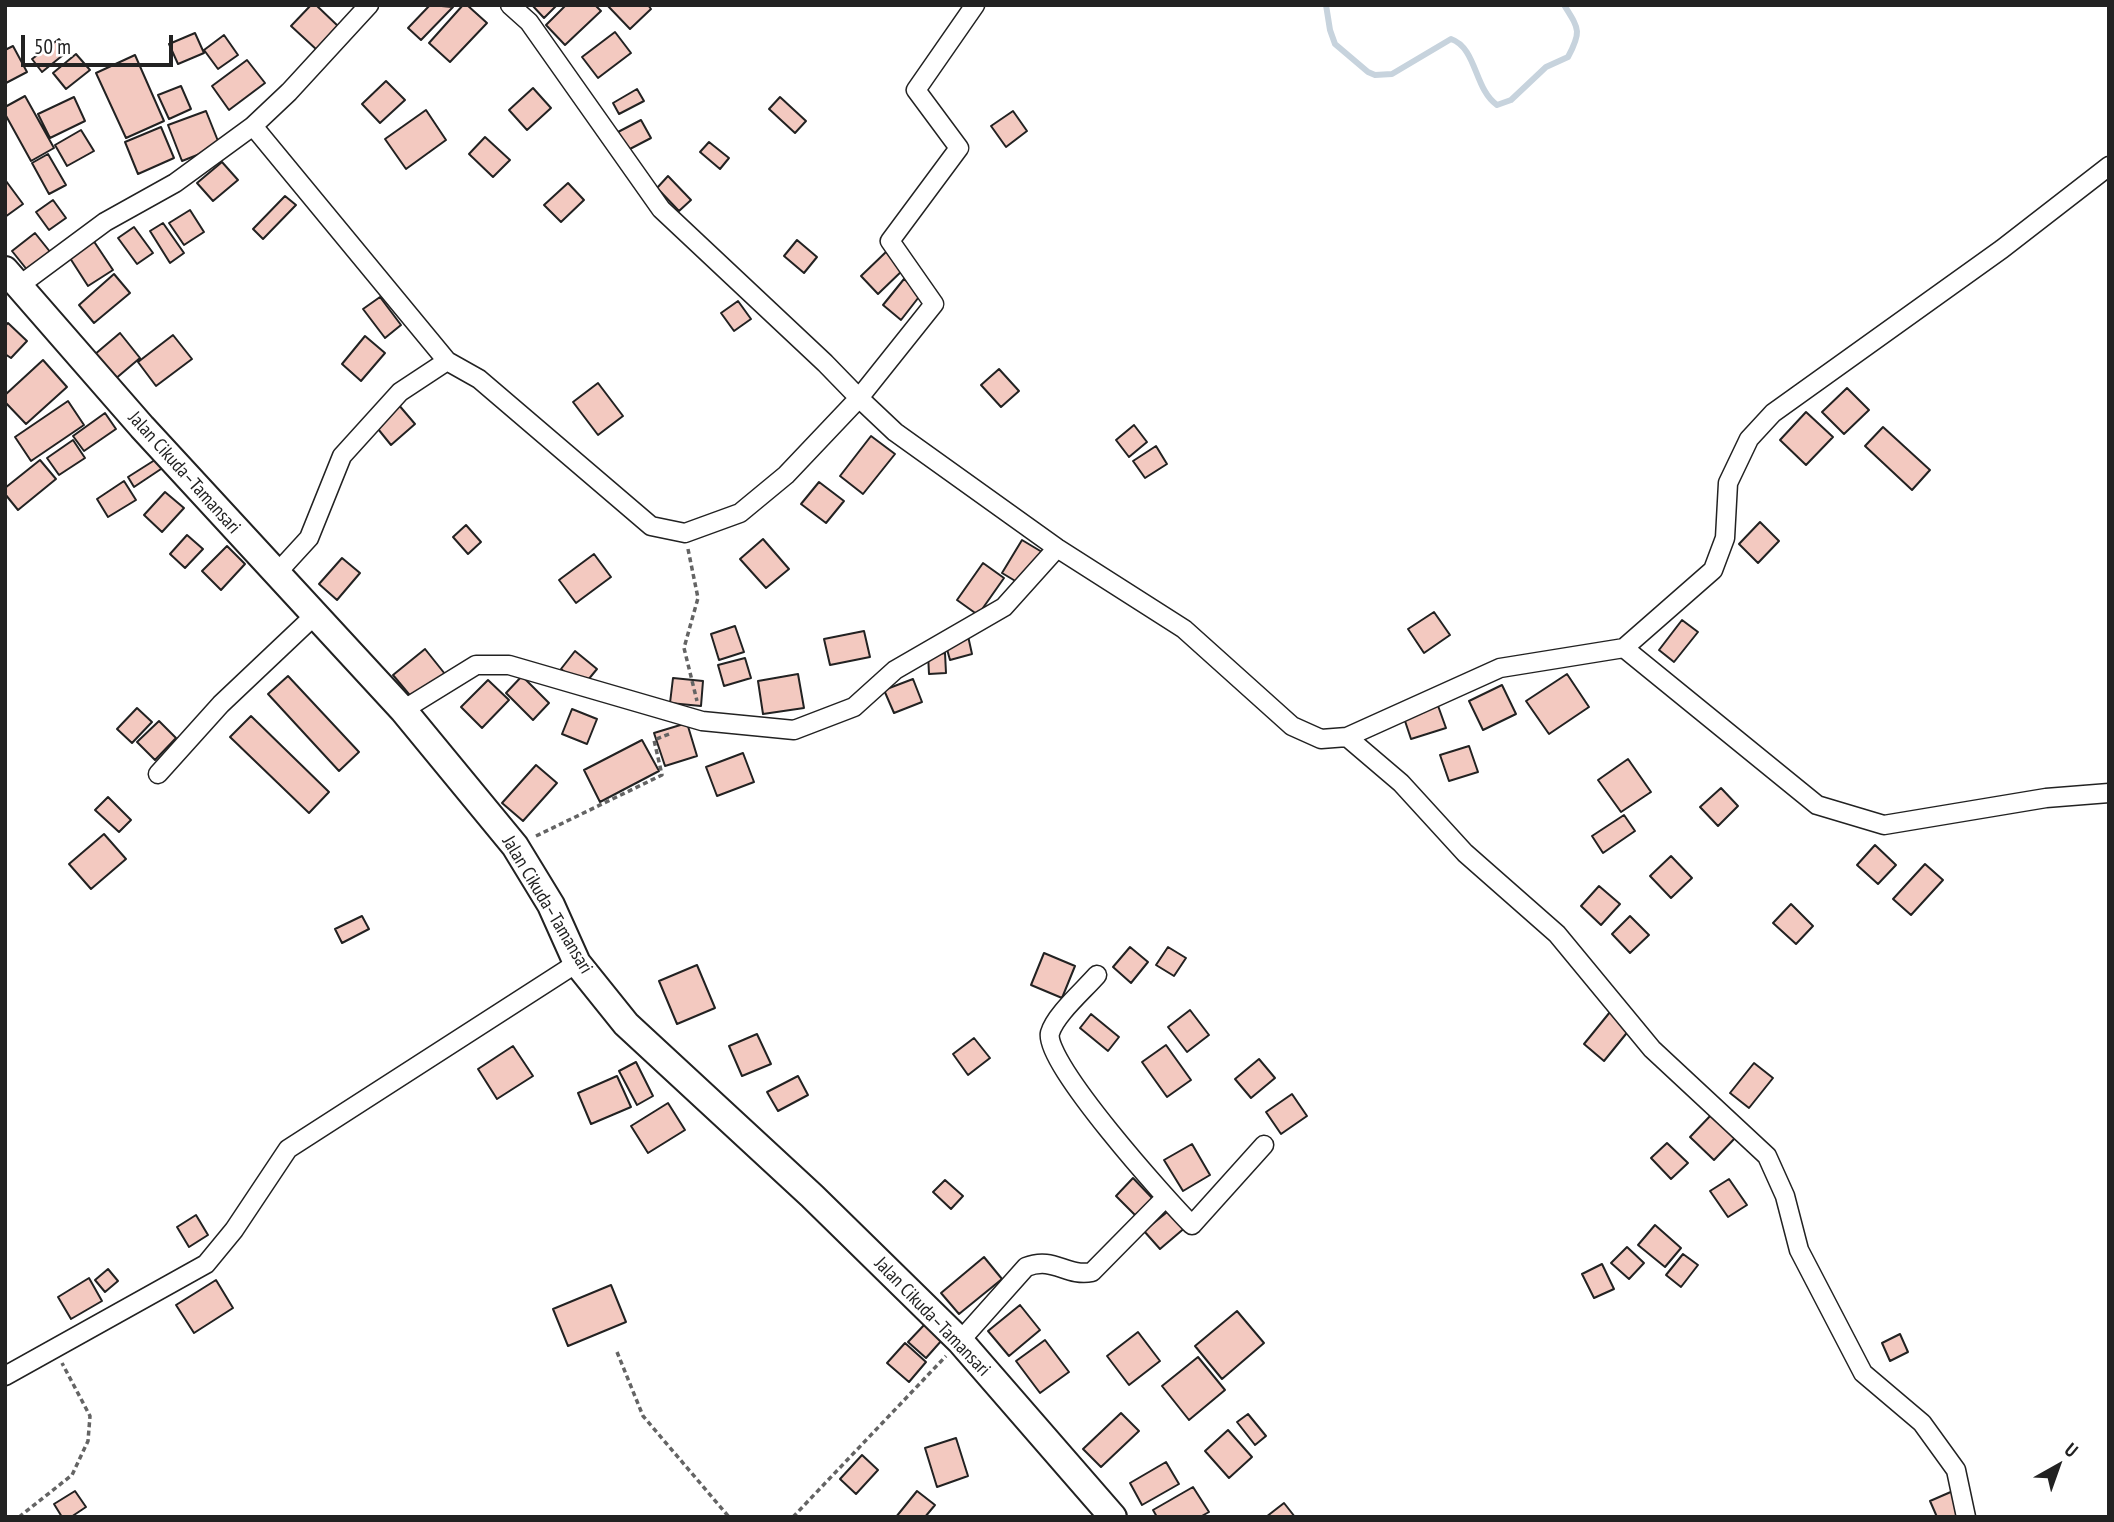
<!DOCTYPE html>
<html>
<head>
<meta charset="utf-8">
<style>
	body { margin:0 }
	#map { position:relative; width:2114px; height:1522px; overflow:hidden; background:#fff; font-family:"PT Sans Narrow",sans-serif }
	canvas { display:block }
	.frame { position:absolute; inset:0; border:7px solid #222; pointer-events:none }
	.north { position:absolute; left:2023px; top:1431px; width:70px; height:70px; -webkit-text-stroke:5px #fff; paint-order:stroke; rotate:40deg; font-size:19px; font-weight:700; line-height:28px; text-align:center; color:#222 }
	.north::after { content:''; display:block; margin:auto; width:24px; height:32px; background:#222; clip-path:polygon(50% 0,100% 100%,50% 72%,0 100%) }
	.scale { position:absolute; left:21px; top:35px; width:152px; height:32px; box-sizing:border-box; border:4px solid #222; border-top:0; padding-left:9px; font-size:21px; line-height:24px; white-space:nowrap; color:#222; -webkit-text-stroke:5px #fff; paint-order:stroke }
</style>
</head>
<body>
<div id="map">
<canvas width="2114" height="1522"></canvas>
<div class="frame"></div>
<div class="north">U</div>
<div class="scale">50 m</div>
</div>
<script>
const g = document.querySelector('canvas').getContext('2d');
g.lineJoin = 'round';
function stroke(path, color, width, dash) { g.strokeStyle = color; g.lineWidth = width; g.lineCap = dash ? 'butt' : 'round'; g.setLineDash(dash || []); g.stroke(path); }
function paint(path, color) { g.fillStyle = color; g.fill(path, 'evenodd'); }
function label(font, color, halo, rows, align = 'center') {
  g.font = font + ' "PT Sans Narrow",sans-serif'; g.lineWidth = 5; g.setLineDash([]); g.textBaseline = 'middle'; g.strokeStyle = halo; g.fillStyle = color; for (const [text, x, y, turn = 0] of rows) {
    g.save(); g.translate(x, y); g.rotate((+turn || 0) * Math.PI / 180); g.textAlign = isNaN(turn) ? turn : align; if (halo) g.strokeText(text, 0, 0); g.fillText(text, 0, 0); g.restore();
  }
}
const stream = new Path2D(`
	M1326,5L1330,30L1335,44L1368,72L1375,75L1392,74L1451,39C1477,48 1474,89 1497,105L1511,100L1546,67L1568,57C1582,31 1579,29 1564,5`);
const building = new Path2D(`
	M311,5H316L339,27L317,50L291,26Z
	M430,5L453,7L421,40L408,28Z
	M463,5H467L487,23L450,62L429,43Z
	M532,5H557L544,18Z
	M566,5H595L601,11L565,45L546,25Z
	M607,5H648L651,9L630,29Z
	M615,32L631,53L598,78L582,57Z
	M195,33L204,53L178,64L169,44Z
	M224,35L238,55L218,69L204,50Z
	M59,39L68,51L42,72L32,59Z
	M13,46L27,72L6,83L5,50Z
	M76,54L90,70L66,89L53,73Z
	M135,55L164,121L126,138L96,73Z
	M247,60L265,83L229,110L212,86Z
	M386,81L405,100L380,123L362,104Z
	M181,86L191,109L169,119L158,95Z
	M533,88L551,108L527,130L509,110Z
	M637,89L644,101L619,114L613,103Z
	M25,96L54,148L31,161L5,114V107Z
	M74,97L85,121L50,138L38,114Z
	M780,97L806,121L795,133L769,109Z
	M426,110L446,140L406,169L385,139Z
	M206,111L220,146L182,161L168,125Z
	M1013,111L1027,131L1006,147L991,126Z
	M641,120L651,138L628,150L618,132Z
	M161,127L174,158L138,174L125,142Z
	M81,130L94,151L67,166L55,145Z
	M485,137L510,160L493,177L469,154Z
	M709,142L729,158L720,169L700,152Z
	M48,154L66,185L49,194L32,163Z
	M222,162L238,180L213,201L197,183Z
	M668,176L691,200L679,211L657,188Z
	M6,181L23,204L5,217V182Z
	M568,183L584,200L561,222L544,205Z
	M285,196L296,205L263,239L253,229Z
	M53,200L66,218L49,230L36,212Z
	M190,210L204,232L184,245L169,223Z
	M163,223L184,253L170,263L150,231Z
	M134,227L153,253L137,264L118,238Z
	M35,233L51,253L28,271L12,251Z
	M93,240L113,270L88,286L68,255Z
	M797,240L817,257L804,273L784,256Z
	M887,251L905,268L878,294L861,276Z
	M114,274L130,293L94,323L79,305Z
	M904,279L922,293L901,320L883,305Z
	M380,297L401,325L385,338L363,309Z
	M738,301L751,319L734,331L721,313Z
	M8,323L27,341L11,358L5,354V326Z
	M120,333L140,358L114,380L94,355Z
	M173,335L192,359L156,386L138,362Z
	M365,336L385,353L361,381L342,364Z
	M43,360L67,387L26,424L5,402V395Z
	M999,369L1019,391L1001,407L981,385Z
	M598,383L623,416L598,435L573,402Z
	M1847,388L1869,410L1844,434L1822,412Z
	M68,401L84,425L31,461L15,437Z
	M398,404L415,424L391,445L374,424Z
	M1806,412L1833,437L1806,465L1780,440Z
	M105,413L116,429L84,451L73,436Z
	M1134,425L1147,442L1129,457L1116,440Z
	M1883,427L1930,470L1912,490L1865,446Z
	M871,436L895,454L863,494L840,476Z
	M73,440L85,458L59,475L47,458Z
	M1156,446L1167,464L1145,478L1133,461Z
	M158,458L164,467L134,487L128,477Z
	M40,460L56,479L18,510L5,494V488Z
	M124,481L136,500L108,517L97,499Z
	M819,482L844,501L826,523L801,504Z
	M165,492L184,508L162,532L144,515Z
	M1760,522L1779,541L1758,563L1739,544Z
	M466,525L481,542L468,554L453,537Z
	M187,535L203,549L185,568L170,554Z
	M763,539L789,569L766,588L740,559Z
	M1022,540L1042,552L1022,585L1002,573Z
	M227,546L245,564L221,590L202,571Z
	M594,554L611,577L576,603L559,580Z
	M342,558L360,573L337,600L319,584Z
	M983,563L1004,578L978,615L957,600Z
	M1434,612L1450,635L1424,653L1408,629Z
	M1682,620L1698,632L1674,662L1659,650Z
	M735,626L744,652L719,660L711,634Z
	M864,631L870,657L830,665L824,639Z
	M968,636L972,654L950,660L945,642Z
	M425,649L445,674L413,699L393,675Z
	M575,651L597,669L583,686L561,669Z
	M945,653L946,673L929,674L928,654Z
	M745,658L751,678L724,686L718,665Z
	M798,674L804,708L763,714L758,681Z
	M1567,674L1589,707L1549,734L1526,701Z
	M288,676L359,752L339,771L268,694Z
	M522,676L549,703L533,720L506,693Z
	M673,678L703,681L701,706L670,703Z
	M913,679L922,702L894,713L884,690Z
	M488,680L509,700L482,728L461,707Z
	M1502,685L1516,714L1483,730L1469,701Z
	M1437,703L1446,728L1411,739L1403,715Z
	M137,708L152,722L132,743L117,729Z
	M572,709L597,719L587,744L562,734Z
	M251,716L329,792L309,813L230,737Z
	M159,721L176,738L155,760L137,742Z
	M687,723L697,756L665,766L654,733Z
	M642,740L659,771L600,802L584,770Z
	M1469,746L1478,772L1449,781L1440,755Z
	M743,753L754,782L717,796L706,767Z
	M1628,759L1651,792L1621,812L1598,780Z
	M536,765L557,783L523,821L502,803Z
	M1721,788L1738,806L1718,826L1700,807Z
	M108,797L131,820L119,832L95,810Z
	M1624,815L1635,831L1603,853L1592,836Z
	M104,834L126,859L91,889L69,864Z
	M1875,845L1896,865L1878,884L1857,865Z
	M1671,856L1692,878L1671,898L1650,876Z
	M1925,864L1943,880L1911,915L1893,899Z
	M1599,886L1620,904L1601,925L1581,906Z
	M1791,904L1813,926L1796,944L1773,923Z
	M362,916L369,929L342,943L335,929Z
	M1630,916L1649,935L1630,953L1612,934Z
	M1130,947L1148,962L1131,983L1113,967Z
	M1168,947L1186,958L1174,976L1156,965Z
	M1044,953L1075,966L1062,998L1031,985Z
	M697,965L715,1008L677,1024L659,981Z
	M1190,1010L1209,1035L1187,1052L1168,1027Z
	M1610,1012L1630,1029L1604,1061L1584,1044Z
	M1091,1014L1119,1037L1108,1051L1080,1028Z
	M757,1034L771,1064L742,1076L729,1046Z
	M974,1038L990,1058L968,1075L953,1054Z
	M1166,1045L1191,1080L1167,1097L1142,1062Z
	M513,1046L533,1076L497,1099L478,1069Z
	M1259,1059L1275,1078L1251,1098L1235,1079Z
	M636,1062L653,1096L637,1105L619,1071Z
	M1754,1063L1773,1078L1749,1108L1730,1093Z
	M617,1076L631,1107L591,1124L578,1093Z
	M798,1076L808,1095L778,1111L767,1092Z
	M1292,1094L1307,1116L1281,1134L1266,1112Z
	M668,1103L685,1130L648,1153L631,1126Z
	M1712,1114L1736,1137L1714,1160L1690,1137Z
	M1667,1143L1688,1163L1671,1179L1651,1158Z
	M1192,1144L1210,1175L1183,1191L1164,1160Z
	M1133,1178L1154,1200L1137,1217L1116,1196Z
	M1729,1179L1747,1205L1728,1217L1710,1191Z
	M945,1180L963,1196L951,1209L933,1192Z
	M1172,1208L1187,1226L1160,1249L1144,1231Z
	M196,1215L208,1235L189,1247L177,1227Z
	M1655,1225L1681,1248L1665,1267L1638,1245Z
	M1627,1247L1644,1263L1629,1279L1611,1263Z
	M1683,1254L1698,1265L1681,1287L1666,1275Z
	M984,1257L1002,1279L959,1314L941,1293Z
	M1602,1264L1614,1289L1594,1298L1582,1274Z
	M108,1269L118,1281L105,1292L95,1280Z
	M89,1278L102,1301L71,1319L58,1297Z
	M216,1280L233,1308L194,1333L176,1305Z
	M611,1285L626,1322L568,1346L553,1309Z
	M1020,1305L1040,1330L1009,1356L988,1331Z
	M1237,1311L1264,1343L1222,1379L1195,1346Z
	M925,1324L942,1340L926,1358L908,1342Z
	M1138,1332L1160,1361L1129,1385L1107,1356Z
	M1900,1334L1908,1352L1890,1361L1882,1343Z
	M1045,1340L1069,1372L1040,1393L1016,1361Z
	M905,1343L926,1362L909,1382L887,1363Z
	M1198,1357L1225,1390L1189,1420L1162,1386Z
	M1121,1413L1139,1431L1101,1467L1083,1449Z
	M1248,1414L1266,1436L1255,1445L1237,1422Z
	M1228,1430L1252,1457L1229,1478L1205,1451Z
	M956,1438L968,1476L937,1487L925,1448Z
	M862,1455L878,1470L856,1494L840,1479Z
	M1166,1462L1179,1484L1142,1505L1130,1483Z
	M1193,1487L1209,1512L1200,1517H1157L1153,1510Z
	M75,1491L86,1507L71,1517H62L54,1504Z
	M917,1491L935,1505L925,1517H896Z
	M1953,1491L1965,1517H1937L1930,1501Z
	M1284,1503L1295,1517H1266Z`);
const path = new Path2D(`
	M688,549L698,598L684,648L697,701
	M536,836L662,775L654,740L672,733
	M617,1352L643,1416L729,1517
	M19,1517L72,1475L88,1441L90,1416L62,1363
	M793,1517L946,1356`);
const street = new Path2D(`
	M369,5L289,92L253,126L447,361
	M510,5L529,22L661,209L825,363L859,398L934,304L890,241L959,148L916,90L975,5
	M20,285L105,222L175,183L253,126
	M276,574L309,538L342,456L400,392L447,361L479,379L651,526L685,533L740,513L786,475L859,398L895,432L1057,548L1184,629L1292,726L1321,739L1347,737L1500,668L1624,648L1713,570L1725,538L1728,483L1749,439L1773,413L2002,249L2109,166
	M1624,648L1817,805L1884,825L2046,798L2109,793
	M403,710L476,665H509L702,721L794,730L854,707L895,670L1004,607L1057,548
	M1347,737L1401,783L1465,853L1557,934L1652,1049L1767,1156L1785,1196L1799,1250L1863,1373L1922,1423L1956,1470L1966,1517
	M158,774L221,704L314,616
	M1097,975C1084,990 1055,1015 1050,1033C1043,1062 1168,1201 1192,1225L1264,1145
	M960,1341L1026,1267C1054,1256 1066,1277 1092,1272L1165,1198
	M5,1376L206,1264L234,1230L288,1149L577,963`);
const secondary = new Path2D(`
	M5,270L142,427L403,710L515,846L551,905L577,963L626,1024L812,1196L960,1341L1113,1517`);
const streetNames = [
	["Jalan Cikuda–Tamansari",184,473,48],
	["Jalan Cikuda–Tamansari",547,905,59],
	["Jalan Cikuda–Tamansari",932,1317,46]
];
stroke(stream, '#c7d3dd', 6);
paint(building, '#f3c9c0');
stroke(building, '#222', 2);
stroke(street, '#222', 21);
stroke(secondary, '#222', 30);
stroke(path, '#646464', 3.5, [5, 3.5]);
stroke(street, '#fff', 18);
stroke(secondary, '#fff', 26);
label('19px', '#222', '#fff', streetNames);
</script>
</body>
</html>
